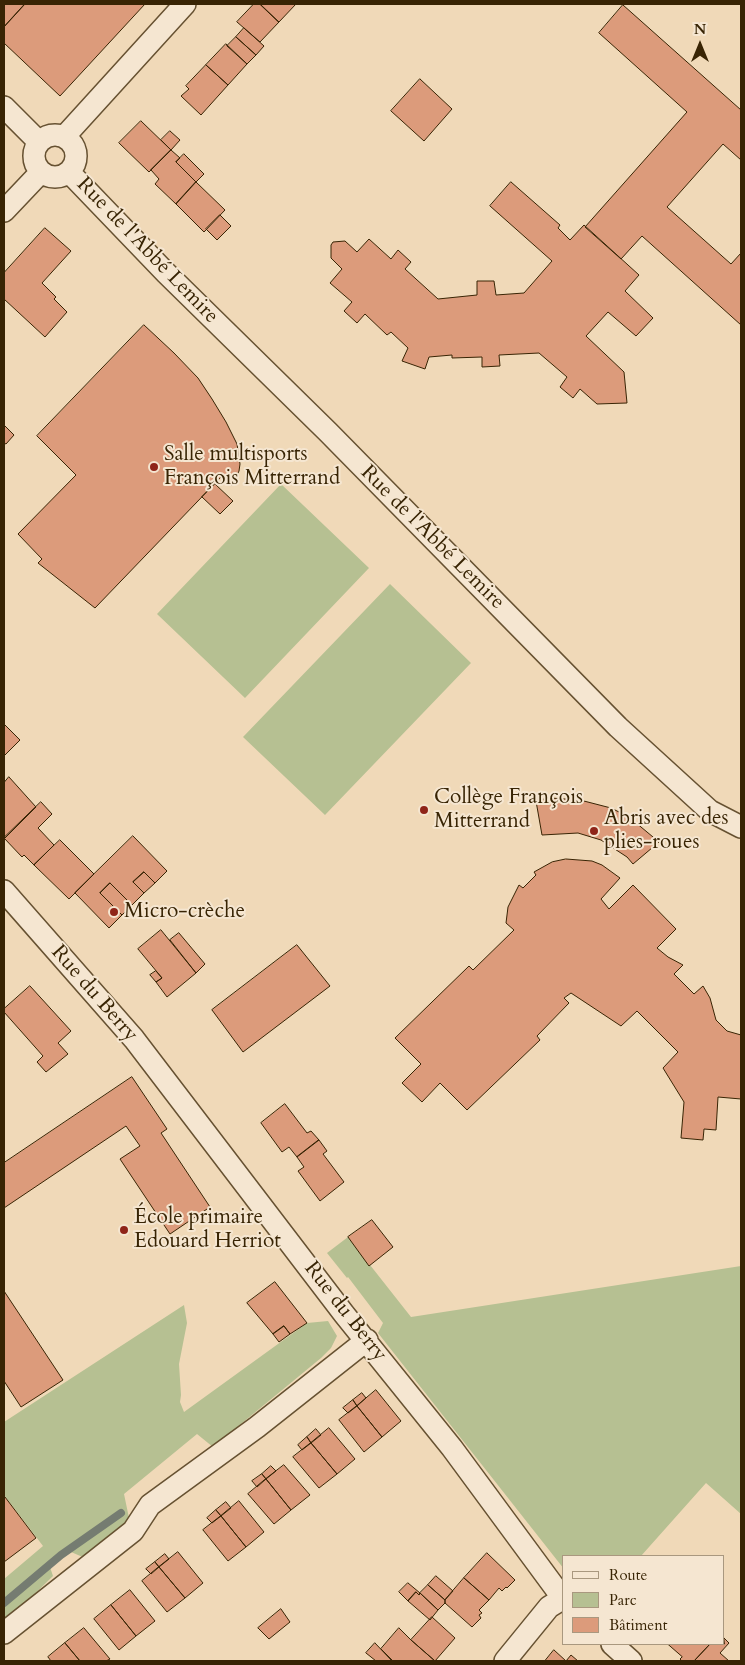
<!DOCTYPE html>
<html>
<head>
<meta charset="utf-8">
<style>
	body { margin:0 }
	#map { position:relative; width:745px; height:1665px; overflow:hidden; background:#f0d9b8; font-family:Cardo,serif }
	canvas { display:block }
	.frame { position:absolute; inset:0; border:5px solid #382404; pointer-events:none }
	.legend { position:absolute; left:562px; top:1555px; width:162px; height:90px; box-sizing:border-box; background:#f5e6d1; border:1px solid #a9987f; margin:0; padding:6px 9px; list-style:none; font-size:15px; color:#382404 }
	.legend li { display:flex; align-items:center; gap:10px; height:25px }
	.legend b { width:25px; border:1px solid #a9987f }
	.north { position:absolute; left:675px; top:20px; width:50px; height:50px; -webkit-text-stroke:4px #f5e6d1; paint-order:stroke; rotate:0deg; font-size:14px; font-weight:700; line-height:20px; text-align:center; color:#382404 }
	.north::after { content:''; display:block; margin:auto; width:18px; height:22px; background:#382404; clip-path:polygon(50% 0,100% 100%,50% 72%,0 100%) }
</style>
</head>
<body>
<div id="map">
<canvas width="745" height="1665"></canvas>
<div class="frame"></div>
<ul class="legend">
<li><b style="height:6px;background:#f5e6d1"></b>Route</li>
<li><b style="height:14px;background:#b6c092"></b>Parc</li>
<li><b style="height:14px;background:#dc9b7b"></b>Bâtiment</li>
</ul>
<div class="north">N</div>
</div>
<script>
const g = document.querySelector('canvas').getContext('2d');
g.lineJoin = 'round';
function paint(path, color) { g.fillStyle = color; g.fill(path, 'evenodd'); }
function stroke(path, color, width, dash) { g.strokeStyle = color; g.lineWidth = width; g.lineCap = dash ? 'butt' : 'round'; g.setLineDash(dash || []); g.stroke(path); }
function label(font, color, halo, rows, align = 'center') {
  g.font = font + ' Cardo,serif'; g.lineWidth = 4; g.setLineDash([]); g.textBaseline = 'middle'; g.strokeStyle = halo; g.fillStyle = color; for (const [text, x, y, turn = 0] of rows) {
    g.save(); g.translate(x, y); g.rotate((+turn || 0) * Math.PI / 180); g.textAlign = isNaN(turn) ? turn : align; if (halo) g.strokeText(text, 0, 0); g.fillText(text, 0, 0); g.restore();
  }
}
const green = new Path2D(`
	M281,484L369,568L245,698L157,614Z
	M390,584L471,663L325,815L243,737Z
	M348,1237L411,1317L741,1266V1514L706,1483L641,1556H564V1569L378,1333L383,1323L348,1277L347,1278L327,1253Z
	M184,1305L187,1323L179,1364L181,1395L180,1402L184,1412L307,1323L328,1321L337,1336L331,1348L321,1358L213,1447L197,1434L124,1494L129,1518L120,1531L85,1558L71,1552L50,1567L53,1576L4,1624V1579L43,1546L4,1495V1422Z`);
const stream = new Path2D(`
	M4,1603L61,1555L121,1513`);
const building = new Path2D(`
	M4,4H25L4,27Z
	M25,4H145L60,96L4,43V27Z
	M254,4H260L279,22L260,42L237,22Z
	M260,4H296L279,22Z
	M623,5L741,110V160L723,144L667,207L731,264L741,253V325L642,236L621,259L585,227L687,112L599,33Z
	M244,28L264,46L256,55L236,37Z
	M236,37L256,55L247,64L227,46Z
	M226,44L247,64L228,85L206,65Z
	M206,65L228,85L201,115L181,96L189,89L186,86Z
	M420,79L452,109L424,141L391,111Z
	M141,121L171,150L149,172L119,143Z
	M170,131L180,140L171,150L161,140Z
	M171,150L180,158L176,162L196,182L176,204L155,184L159,179L151,170Z
	M184,154L204,174L196,182L176,162Z
	M196,182L225,210L204,232L176,204Z
	M511,182L560,225L558,228L570,240L584,225L639,275L625,291L653,318L636,336L608,312L586,336L624,372L627,403L597,404L580,389L573,398L560,387L567,377L539,353L499,355L500,366L482,367V357L452,358V355L429,357L425,369L402,361L408,348L391,332L387,335L365,314L357,323L344,311L352,302L330,283L342,269L331,258V245L333,242L345,241L357,252L369,239L391,259L398,250L411,262L405,269L438,299L477,295V281H494L496,295L524,293L552,261L490,206Z
	M220,215L231,226L217,240L206,229Z
	M45,228L71,251L42,283L56,297L54,299L67,312L45,337L4,299V273Z
	M144,325L174,353L198,378L212,399L226,422L237,444L240,464L239,471L232,486L222,476L95,608L38,563L42,559L18,534L76,475L37,436Z
	M4,425L14,435L6,444L4,443Z
	M215,484L233,501L220,514L202,497Z
	M4,724L20,740L4,756Z
	M9,777L36,807L4,839V783Z
	M550,798L580,800L611,808L629,817L659,842L633,864L627,857L601,840L578,833L542,835L536,801Z
	M41,802L52,814L38,828L54,845L34,865L24,855L22,857L4,838Z
	M133,836L167,871L155,883L144,872L133,882L144,893L132,905L110,883L100,893L122,915L109,928L75,893Z
	M60,840L94,874L69,899L34,865Z
	M566,859L592,861L602,865L620,878L601,899L609,909L633,885L676,929L657,948L668,957L683,965L674,974L694,994L703,986L710,998L716,1020L727,1031L741,1035V1099L718,1097L716,1130L704,1129L703,1140L681,1138L684,1102L663,1068L678,1052L637,1011L621,1026L571,993L564,998L569,1003L537,1036L540,1040L467,1110L440,1083L422,1102L402,1083L421,1064L395,1038L469,966L473,970L514,930L506,923L508,907L519,885L523,888L536,875L534,872L552,862Z
	M144,872L155,883L144,893L133,882Z
	M110,883L132,905L122,915L100,893Z
	M161,930L196,973L167,997L156,982L162,978L138,949Z
	M179,933L205,964L196,973L170,940Z
	M297,945L330,986L243,1052L212,1010Z
	M156,971L162,978L156,982L150,975Z
	M30,986L71,1031L58,1043L68,1054L46,1072L37,1062L43,1056L4,1012V1009Z
	M132,1077L167,1129L161,1133L210,1207L170,1234L120,1159L140,1146L126,1126L4,1208V1163Z
	M285,1104L307,1133L311,1131L319,1140L297,1157L289,1147L282,1152L261,1123Z
	M319,1140L327,1151L323,1154L344,1182L320,1201L298,1171L304,1167L297,1157Z
	M372,1220L393,1247L369,1266L348,1237Z
	M275,1282L307,1323L290,1334L284,1326L273,1334L247,1303Z
	M4,1291L63,1380L21,1407L4,1381Z
	M284,1326L290,1334L279,1342L273,1334Z
	M376,1390L401,1421L382,1437L357,1406Z
	M362,1393L366,1398L357,1406L353,1400Z
	M353,1400L357,1406L348,1413L343,1408Z
	M357,1406L382,1437L364,1452L339,1420Z
	M329,1428L355,1459L337,1474L311,1443Z
	M316,1429L321,1435L311,1443L307,1437Z
	M307,1437L311,1443L302,1450L298,1445Z
	M311,1443L337,1474L319,1488L293,1457Z
	M284,1465L310,1495L291,1510L266,1479Z
	M271,1466L276,1471L266,1479L262,1474Z
	M262,1474L266,1479L257,1487L252,1481Z
	M266,1479L291,1510L274,1524L248,1494Z
	M4,1497H5L36,1538L4,1562Z
	M239,1501L264,1532L246,1547L221,1516Z
	M226,1502L231,1508L221,1516L216,1510Z
	M216,1510L221,1516L212,1523L207,1518Z
	M221,1516L246,1547L228,1561L203,1530Z
	M178,1552L203,1583L185,1598L159,1567Z
	M487,1553L515,1580L507,1588L506,1587L502,1591L499,1588L489,1600L464,1578Z
	M165,1554L169,1559L159,1567L155,1562Z
	M155,1562L159,1567L151,1574L146,1569Z
	M159,1567L185,1598L167,1612L142,1581Z
	M436,1576L453,1591L445,1600L428,1585Z
	M464,1578L489,1600L479,1610L482,1613L479,1615L481,1618L472,1627L445,1603V1600Z
	M408,1583L420,1593L419,1595L416,1592L408,1601L399,1592Z
	M428,1585L445,1600V1603L438,1610L420,1593Z
	M130,1590L155,1621L136,1636L111,1605Z
	M416,1592L419,1595L420,1593L438,1610L430,1620L408,1601Z
	M111,1605L136,1636L119,1650L94,1619Z
	M281,1609L290,1622L269,1639L258,1628Z
	M432,1617L455,1638L435,1661L411,1640Z
	M84,1628L110,1659L106,1661H80L65,1643Z
	M399,1628L411,1640L435,1661H393L381,1649Z
	M724,1638L729,1643L720,1653L729,1661H694L710,1644H724Z
	M65,1643L80,1661H51L48,1657Z
	M375,1643L392,1661H376L366,1653Z
	M668,1644H710L694,1661H682L680,1659L682,1657Z
	M554,1650L566,1661L571,1655L578,1661H545Z`);
const minor = new Path2D(`
	M4,107L39,142
	M34 156a21 21 0 1 1 42 0a21 21 0 1 1-42 0Z
	M64,137L185,4
	M69,172L166,273L328,432L618,727L710,811L741,827
	M4,211L41,172
	M4,891L134,1039L344,1314L452,1448L564,1600
	M4,1633L133,1531L150,1505L257,1427L367,1340
	M612,1644L631,1661
	M505,1661L549,1607L562,1599`);
const markers = [
	[154,467,5,"#8f2418"],
	[424,810,5,"#8f2418"],
	[594,831,5,"#8f2418"],
	[114,912,5,"#8f2418"],
	[124,1230,5,"#8f2418"]
];
const streetNames = [
	["Rue de l'Abbé Lemire",147,251,46],
	["Rue de l'Abbé Lemire",432,538,45],
	["Rue du Berry",94,994,49],
	["Rue du Berry",345,1312,52]
];
const poiNames = [
	["Salle multisports",164,455],
	["François Mitterrand",164,479],
	["Collège François",434,798],
	["Mitterrand",434,822],
	["Abris avec des",604,819],
	["plies-roues",604,843],
	["Micro-crèche",124,912],
	["École primaire",134,1218],
	["Edouard Herriot",134,1242]
];
paint(green, '#b6c092');
stroke(stream, '#757c71', 8);
paint(building, '#dc9b7b');
stroke(building, '#382404', 1);
stroke(minor, '#665131', 24);
stroke(minor, '#f5e6d1', 21);
for (const [x, y, r, color] of markers) { const dot = new Path2D(); dot.arc(x, y, r, 0, 2 * Math.PI); g.fillStyle = color; g.fill(dot); stroke(dot, '#f5e6d1', 2); }
label('21px', '#382404', '#f5e6d1', streetNames);
label('21px', '#382404', '#f5e6d1', poiNames, 'left');
</script>
</body>
</html>
